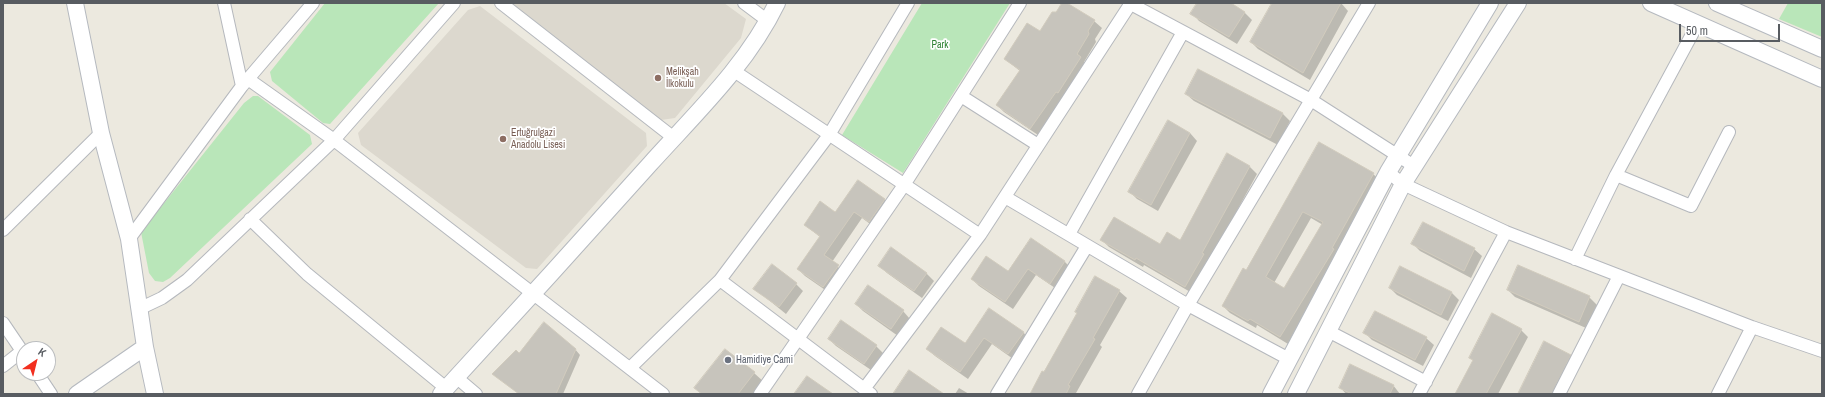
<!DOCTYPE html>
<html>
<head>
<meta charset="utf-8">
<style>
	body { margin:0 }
	#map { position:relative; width:1825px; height:397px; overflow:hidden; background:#ece9df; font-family:"Archivo Narrow",sans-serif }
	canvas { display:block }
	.frame { position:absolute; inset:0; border:4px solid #585c61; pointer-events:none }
	.north { position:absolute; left:16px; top:341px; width:40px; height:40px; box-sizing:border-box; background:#fff; border:1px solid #bcbec0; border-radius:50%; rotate:35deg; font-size:11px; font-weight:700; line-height:16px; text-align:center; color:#585c61 }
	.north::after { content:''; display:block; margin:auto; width:14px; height:18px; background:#f22f1f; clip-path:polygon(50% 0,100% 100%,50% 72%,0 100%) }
	.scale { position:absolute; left:1679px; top:24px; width:101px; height:18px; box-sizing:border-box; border:2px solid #585c61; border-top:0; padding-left:5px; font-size:12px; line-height:14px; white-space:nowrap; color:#585c61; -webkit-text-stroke:3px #fff; paint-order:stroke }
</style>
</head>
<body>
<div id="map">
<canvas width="1825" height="397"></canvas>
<div class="frame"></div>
<div class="north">K</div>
<div class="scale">50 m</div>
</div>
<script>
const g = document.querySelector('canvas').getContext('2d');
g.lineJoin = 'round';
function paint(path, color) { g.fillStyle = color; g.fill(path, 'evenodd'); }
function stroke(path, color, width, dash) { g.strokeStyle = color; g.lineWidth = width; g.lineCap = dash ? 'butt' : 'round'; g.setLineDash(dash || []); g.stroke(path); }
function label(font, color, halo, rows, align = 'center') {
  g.font = font + ' "Archivo Narrow",sans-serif'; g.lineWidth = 3.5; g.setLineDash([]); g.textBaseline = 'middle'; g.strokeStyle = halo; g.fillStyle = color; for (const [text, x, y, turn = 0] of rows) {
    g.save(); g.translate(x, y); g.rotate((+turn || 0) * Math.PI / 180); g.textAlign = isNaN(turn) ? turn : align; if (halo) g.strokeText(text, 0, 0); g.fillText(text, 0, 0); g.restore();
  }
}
const education = new Path2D(`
	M512,3H724L746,19L741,38L675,118L661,120Z
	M480,6L646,133L647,146L537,269L526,268L361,145L358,133L468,10Z`);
const green = new Path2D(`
	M325,3H439L330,124L323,123L272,81L270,72Z
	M922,3H1010L903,173L842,135Z
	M1788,3H1822V37L1779,19Z
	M253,96H258L310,135L312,144L170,278L163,282L155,281L149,273L141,232L244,103Z`);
const shadow = new Path2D(`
	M1063,3L1094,21L1102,28L1095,39L1096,42L1084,62L1087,65L1038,135L1004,112L997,105L1020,71L1005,59L1040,32Z
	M1198,3H1229L1244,12L1252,20L1237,44L1199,21L1192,13Z
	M1273,3H1341L1348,11L1310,80L1258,49L1251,42Z
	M1186,94L1283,114L1290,121L1278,145L1194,101Z
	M1190,133L1197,141L1158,211L1137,199L1130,192Z
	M1319,143L1373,174L1381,181L1341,257L1288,344L1257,325L1256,328L1230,313L1223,306L1246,271ZM1311,218L1323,225L1285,289L1274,283Z
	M1249,166L1257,174L1192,293L1144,265L1143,267L1109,247L1102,240L1160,245L1180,241Z
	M858,181L885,200L892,207L877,229L862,218L832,262L845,273L831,294L805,276L798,269L820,237L805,225L836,213Z
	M1031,239L1065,262L1072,269L1058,290L1036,275L1013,309L979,286L972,279L1009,273Z
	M1413,244L1474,249L1482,256L1471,278L1420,251Z
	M880,266L926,273L934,281L922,298L887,273Z
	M796,284L803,291L786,314L755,289Z
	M1390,288L1452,293L1459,300L1448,321L1397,295Z
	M1508,290L1589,297L1597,305L1586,328L1515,297Z
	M1119,291L1127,298L1100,345L1102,347L1076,393L1077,394H1031L1078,313Z
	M856,304L903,311L910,319L898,336L863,311Z
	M990,310L1023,332L1030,340L1016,361L992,344L968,379L935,356L927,349L966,345Z
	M1521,330L1528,337L1498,394H1456L1474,361L1470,358Z
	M1365,333L1426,338L1434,345L1423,366L1372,340Z
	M829,339L876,346L883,353L871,370L836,346Z
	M575,349L580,355L563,394H519L494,374Z
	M1570,355L1577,363L1562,394H1519Z
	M754,373L764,382L754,394H701L696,388Z
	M1393,385L1400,394H1346L1340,387Z
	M959,388L969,394H955Z`);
const building = new Path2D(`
	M1062,3H1067L1095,20L1088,31L1089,34L1077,54L1081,57L1058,93L1056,92L1030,129L996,105L1020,70L1004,59L1027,23L1040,31L1052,12H1056Z
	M1197,3H1231L1245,12L1229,37L1190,14Z
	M1272,3H1341L1303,73L1250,42Z
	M1198,69L1283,113L1270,138L1185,94Z
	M1168,120L1190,133L1151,205L1128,192Z
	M1319,142L1374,173L1332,248L1334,249L1280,337L1250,319L1248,321L1222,306L1243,268L1246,270ZM1303,212L1323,222L1284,288L1266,277Z
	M1227,153L1250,166L1202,253L1204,254L1185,287L1136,258L1135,260L1100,240L1114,217L1160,244L1167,232L1180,240Z
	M858,180L885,199L869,222L854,212L824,255L839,265L823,287L797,269L820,236L804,225L820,201L835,212Z
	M1423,222L1475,248L1464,271L1411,244Z
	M1031,238L1065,261L1050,284L1028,269L1005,302L971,279L986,256L1008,271Z
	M891,247L927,273L914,291L878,266Z
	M772,264L797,283L779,307L753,289Z
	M1518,265L1590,296L1579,322L1507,290Z
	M1400,266L1452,292L1441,315L1389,288Z
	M1095,276L1120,290L1093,338L1095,339L1068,385L1070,386L1066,394H1030L1042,371L1044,372L1077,313L1075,312Z
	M868,285L904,310L891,329L855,304Z
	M989,308L1024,332L1008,354L984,338L960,372L926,349L941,327L965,343Z
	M1375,311L1427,337L1415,360L1363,333Z
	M1492,313L1522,329L1486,394H1455L1473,360L1469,358Z
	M841,320L877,345L864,364L828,339Z
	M544,322L576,349L556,394H519L492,374L516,350L519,353Z
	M1544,341L1571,355L1552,394H1518Z
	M725,349L755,372L738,394H702L694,388Z
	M1350,364L1394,385L1390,394H1352L1339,388Z
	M909,370L944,394H893Z
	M807,376L833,394H794Z`);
const street = new Path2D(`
	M224,3L242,86
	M501,3L674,138
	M744,3L768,21
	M1129,3L1311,100L1414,166
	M734,71L980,235
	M248,79L334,140L663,394
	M961,96L1038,145
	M1388,172L1403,184L1506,232L1752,327L1822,351
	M1616,175L1691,206L1729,132
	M1005,197L1188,305L1289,359
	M250,219L307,274L446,388
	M3,230L101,133
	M1069,234L1183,32
	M129,239L242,86L313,3
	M1575,259L1616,175L1697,25
	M720,280L871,394
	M141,308L162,298L187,280L334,140L454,3
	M3,323L24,354
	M1328,331L1426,382
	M3,366L22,351
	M630,368L720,280L829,135L908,3
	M37,373L51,394
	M456,377L476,394
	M864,389L980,235L1131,3
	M760,394L904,185L1020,3
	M997,394L1087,246
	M1138,394L1188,305L1369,3
	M1419,394L1506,232
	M1559,394L1619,276
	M1718,394L1752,327`);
const secondary = new Path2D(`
	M75,3L101,133L129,239L145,347L155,394
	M1651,3L1822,79
	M1717,3L1822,49
	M77,394L145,347
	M441,394C511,318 581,241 650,164C696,113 747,65 777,3
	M1271,394L1388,172L1490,3
	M1296,394L1403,184L1518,3`);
const markers = [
	[658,78,4,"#8d6e63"],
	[503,139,4,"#8d6e63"],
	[728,360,4,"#6b7280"]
];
const parkNames = [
	["Park",940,45]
];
const educationNames = [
	["Melikşah",666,72],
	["İlkokulu",666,84],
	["Ertuğrulgazi",511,133],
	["Anadolu Lisesi",511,145]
];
const worshipNames = [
	["Hamidiye Cami",736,360]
];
paint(education, '#dcd8ce');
paint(green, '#b9e6b9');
paint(shadow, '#0003');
paint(building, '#c7c4bc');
stroke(building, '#d1cbbd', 1);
stroke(street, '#b5b8bd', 14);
stroke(secondary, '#b5b9bf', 18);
stroke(street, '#fff', 12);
stroke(secondary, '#fff', 16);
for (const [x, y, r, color] of markers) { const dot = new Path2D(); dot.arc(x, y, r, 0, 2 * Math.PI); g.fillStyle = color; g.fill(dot); stroke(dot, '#fff', 1.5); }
label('10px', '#2e8232', '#fff', parkNames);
label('10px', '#785e54', '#fff', educationNames, 'left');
label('10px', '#5b616d', '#fff', worshipNames, 'left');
</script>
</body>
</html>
